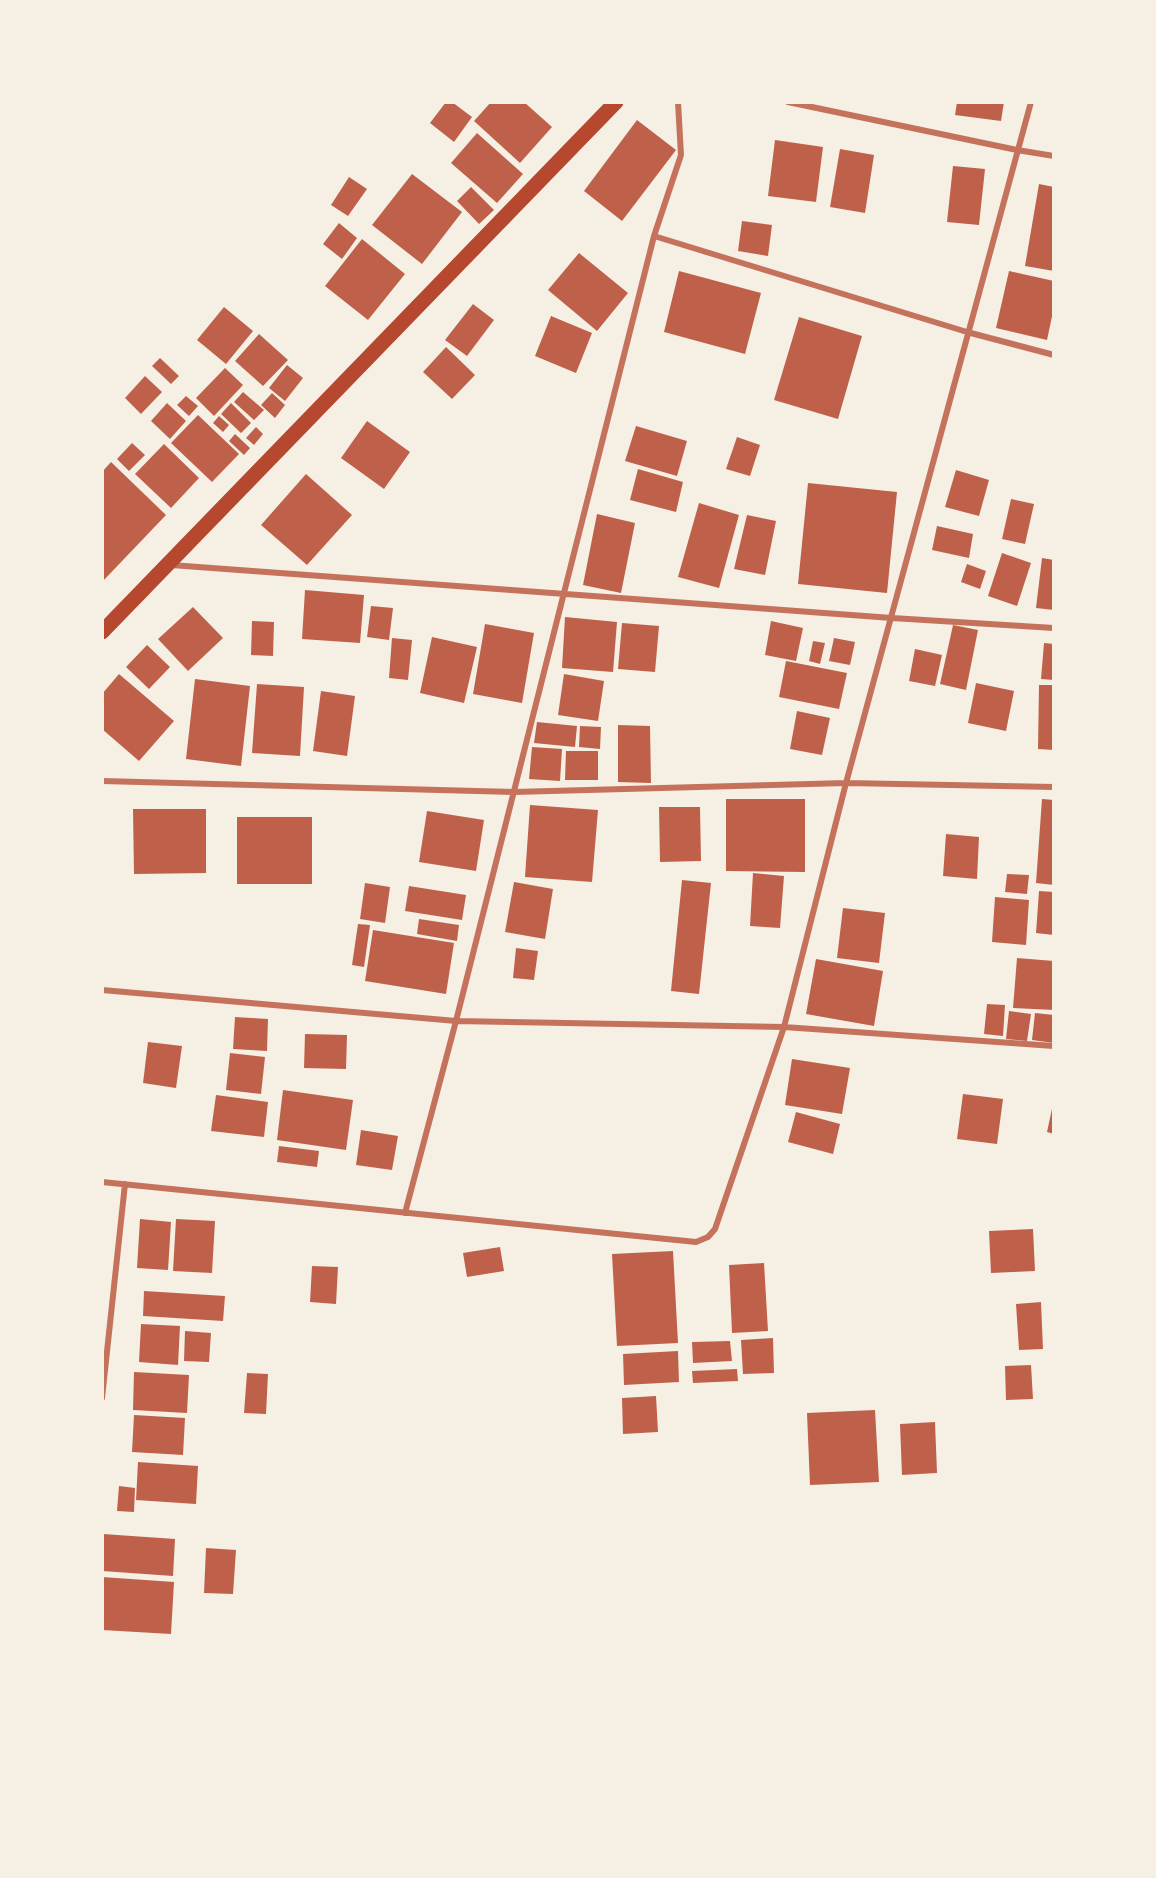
<!DOCTYPE html>
<html>
<head>
<meta charset="utf-8">
<style>
	body { margin:0 }
	#map { position:relative; width:1156px; height:1878px; overflow:hidden; background:#f6efe4; font-family:"Exo 2",sans-serif }
	canvas { display:block }
	.frame { position:absolute; inset:0; border:104px solid #f6efe4; pointer-events:none }
</style>
</head>
<body>
<div id="map">
<canvas width="1156" height="1878"></canvas>
<div class="frame"></div>
</div>
<script>
const g = document.querySelector('canvas').getContext('2d');
g.lineJoin = 'round';
function paint(path, color) { g.fillStyle = color; g.fill(path, 'evenodd'); }
function stroke(path, color, width, dash) { g.strokeStyle = color; g.lineWidth = width; g.lineCap = dash ? 'butt' : 'round'; g.setLineDash(dash || []); g.stroke(path); }
const building = new Path2D(`
	M446,102H452L472,117L454,142L430,123Z
	M491,102H524L552,127L520,163L474,121Z
	M957,102H1004L1001,121L955,115Z
	M637,120L676,150L622,221L584,191Z
	M477,133L523,174L497,203L451,163Z
	M775,140L823,147L816,202L768,196Z
	M840,149L874,155L865,213L830,207Z
	M953,166L985,169L979,225L947,222Z
	M412,174L462,212L422,264L372,225Z
	M349,177L367,189L348,216L331,205Z
	M1039,184L1054,187V271L1025,266Z
	M471,187L494,210L479,224L457,201Z
	M742,221L772,225L768,256L738,251Z
	M339,223L357,238L342,259L323,244Z
	M362,239L405,274L368,320L325,286Z
	M579,253L628,293L597,331L548,290Z
	M679,271L761,293L745,354L664,332Z
	M1009,271L1054,281V307L1047,340L996,328Z
	M473,304L494,320L467,356L445,340Z
	M224,307L253,331L226,364L197,340Z
	M551,316L592,333L576,373L535,356Z
	M799,317L862,336L838,419L774,400Z
	M259,334L288,360L263,386L235,361Z
	M446,347L475,375L452,399L423,372Z
	M160,358L179,376L171,384L152,366Z
	M287,365L303,378L285,401L269,388Z
	M225,368L243,385L214,416L196,398Z
	M145,376L162,392L141,414L125,398Z
	M243,392L264,410L254,420L234,402Z
	M272,393L285,405L275,418L261,405Z
	M186,396L198,406L189,416L177,405Z
	M167,403L186,421L170,439L151,421Z
	M231,403L251,423L241,433L221,414Z
	M198,415L239,454L212,482L171,443Z
	M219,416L229,425L223,432L213,423Z
	M367,421L410,452L384,489L341,458Z
	M636,426L687,441L677,476L625,461Z
	M256,427L263,434L254,445L246,438Z
	M235,434L250,448L244,455L229,441Z
	M737,437L760,445L750,476L726,469Z
	M132,443L145,455L129,471L117,459Z
	M164,444L199,478L171,508L135,474Z
	M111,462L166,515L102,582V472Z
	M638,469L683,482L676,512L630,500Z
	M956,470L989,480L979,516L945,507Z
	M306,474L352,515L307,565L261,525Z
	M808,483L897,492L887,593L798,584Z
	M1011,499L1034,504L1025,544L1002,539Z
	M699,503L739,515L719,588L678,577Z
	M597,514L635,523L621,593L583,585Z
	M747,515L776,521L765,575L734,569Z
	M937,526L973,534L969,558L932,550Z
	M1002,553L1031,563L1017,606L988,596Z
	M1042,558L1054,560V610L1036,608Z
	M967,564L986,571L980,589L961,582Z
	M305,590L364,595L360,643L302,639Z
	M371,606L393,608L389,640L367,637Z
	M193,607L223,638L188,671L158,639Z
	M565,617L617,622L613,672L562,668Z
	M252,621L274,622L273,656L251,655Z
	M771,621L803,628L796,661L765,655Z
	M622,623L659,626L655,672L618,669Z
	M485,624L534,633L522,703L473,694Z
	M953,625L978,630L966,690L940,684Z
	M432,637L477,647L464,703L420,693Z
	M392,638L412,640L408,680L389,678Z
	M834,638L855,642L850,665L829,661Z
	M813,641L825,643L820,664L809,661Z
	M1044,643L1054,644V680L1041,679Z
	M147,645L170,667L149,689L126,667Z
	M915,649L942,655L935,686L909,681Z
	M786,661L847,673L839,709L779,697Z
	M119,674L174,721L139,761L102,729V694Z
	M564,674L604,681L598,721L558,715Z
	M195,679L250,686L241,766L186,759Z
	M976,683L1014,691L1006,731L968,723Z
	M257,684L304,687L300,756L252,753Z
	M1039,685H1054V750L1038,749Z
	M321,691L355,696L347,756L313,751Z
	M797,711L830,718L822,755L790,749Z
	M537,722L577,726L575,747L534,743Z
	M618,725L650,726L651,783L618,782Z
	M580,726L601,727L600,749L579,747Z
	M532,747L562,749L560,781L529,779Z
	M566,751H598V780H565Z
	M726,799H805V872L726,871Z
	M1042,799L1054,800V885L1036,883Z
	M530,805L598,810L592,882L525,877Z
	M659,807H700L701,861L660,862Z
	M133,809H206V873L134,874Z
	M427,811L484,820L476,871L419,862Z
	M237,817H312V884H237Z
	M946,834L979,837L977,879L943,876Z
	M753,873L784,876L780,928L750,926Z
	M1007,874L1029,875L1027,894L1005,892Z
	M682,880L711,883L699,994L671,991Z
	M514,882L553,889L545,939L505,932Z
	M365,883L390,887L385,923L360,919Z
	M409,886L466,895L462,920L405,911Z
	M1039,891L1054,892V935L1036,933Z
	M995,897L1029,900L1026,945L992,942Z
	M843,908L885,913L879,963L837,958Z
	M419,919L459,925L457,941L417,934Z
	M358,924L370,925L364,967L352,965Z
	M373,930L454,943L446,994L365,981Z
	M516,948L538,951L534,980L513,978Z
	M1017,958L1054,961V1010L1013,1008Z
	M816,959L883,971L874,1026L806,1014Z
	M987,1004L1005,1005L1003,1036L984,1034Z
	M1009,1011L1031,1014L1027,1041L1006,1039Z
	M1035,1013L1054,1015V1043L1032,1040Z
	M235,1017L268,1019L267,1051L233,1049Z
	M305,1034L347,1035L346,1069L304,1068Z
	M148,1042L182,1046L176,1088L143,1083Z
	M230,1053L265,1057L261,1094L226,1090Z
	M792,1059L850,1068L842,1114L785,1105Z
	M283,1090L353,1100L346,1150L277,1140Z
	M963,1094L1003,1099L997,1144L957,1139Z
	M216,1095L268,1102L264,1137L211,1131Z
	M1053,1104L1054,1105V1134L1047,1132Z
	M796,1112L840,1124L833,1154L788,1142Z
	M361,1130L398,1136L392,1170L356,1165Z
	M279,1146L319,1151L317,1167L277,1162Z
	M140,1219L171,1222L168,1270L137,1268Z
	M176,1219L215,1221L212,1273L173,1271Z
	M1033,1229L1035,1271L991,1273L989,1231Z
	M500,1247L504,1271L467,1277L463,1253Z
	M673,1251L678,1343L617,1346L612,1254Z
	M764,1263L768,1331L732,1333L729,1265Z
	M312,1266L338,1267L336,1304L310,1302Z
	M144,1291L225,1296L223,1321L143,1316Z
	M1041,1302L1043,1349L1019,1350L1016,1304Z
	M141,1324L180,1326L178,1365L139,1362Z
	M185,1331L211,1333L209,1362L184,1361Z
	M773,1338L774,1373L743,1374L741,1340Z
	M730,1341L732,1361L693,1363L692,1342Z
	M678,1351L679,1382L624,1385L623,1354Z
	M1031,1365L1033,1399L1006,1400L1005,1366Z
	M737,1369L738,1381L693,1383L692,1371Z
	M134,1372L189,1375L187,1413L133,1410Z
	M247,1373L268,1374L266,1414L244,1413Z
	M656,1396L658,1432L623,1434L622,1398Z
	M875,1410L879,1482L810,1485L807,1413Z
	M134,1415L185,1418L183,1455L132,1452Z
	M935,1422L937,1473L902,1475L900,1424Z
	M138,1462L198,1466L196,1504L136,1500Z
	M119,1486L135,1488L134,1512L117,1511Z
	M103,1534L175,1539L173,1576L102,1571Z
	M206,1548L236,1550L233,1594L204,1593Z
	M102,1577L174,1582L171,1634L102,1630Z`);
const minor = new Path2D(`
	M788,102L1017,150L1054,156
	M654,236L967,332L1054,355
	M171,565L892,618L1054,628
	M102,781L514,792L846,783L1054,787
	M102,990L456,1021L784,1027L1054,1046
	M102,1182L696,1242L708,1237L715,1229L784,1027L846,783L1031,102
	M405,1213L456,1021L654,236L681,155L678,102
	M102,1398L125,1184`);
const primary = new Path2D(`
	M102,632L616,102`);
paint(building, '#bf614a');
stroke(minor, '#c5725c', 6);
stroke(primary, '#b5482f', 15);
</script>
</body>
</html>
